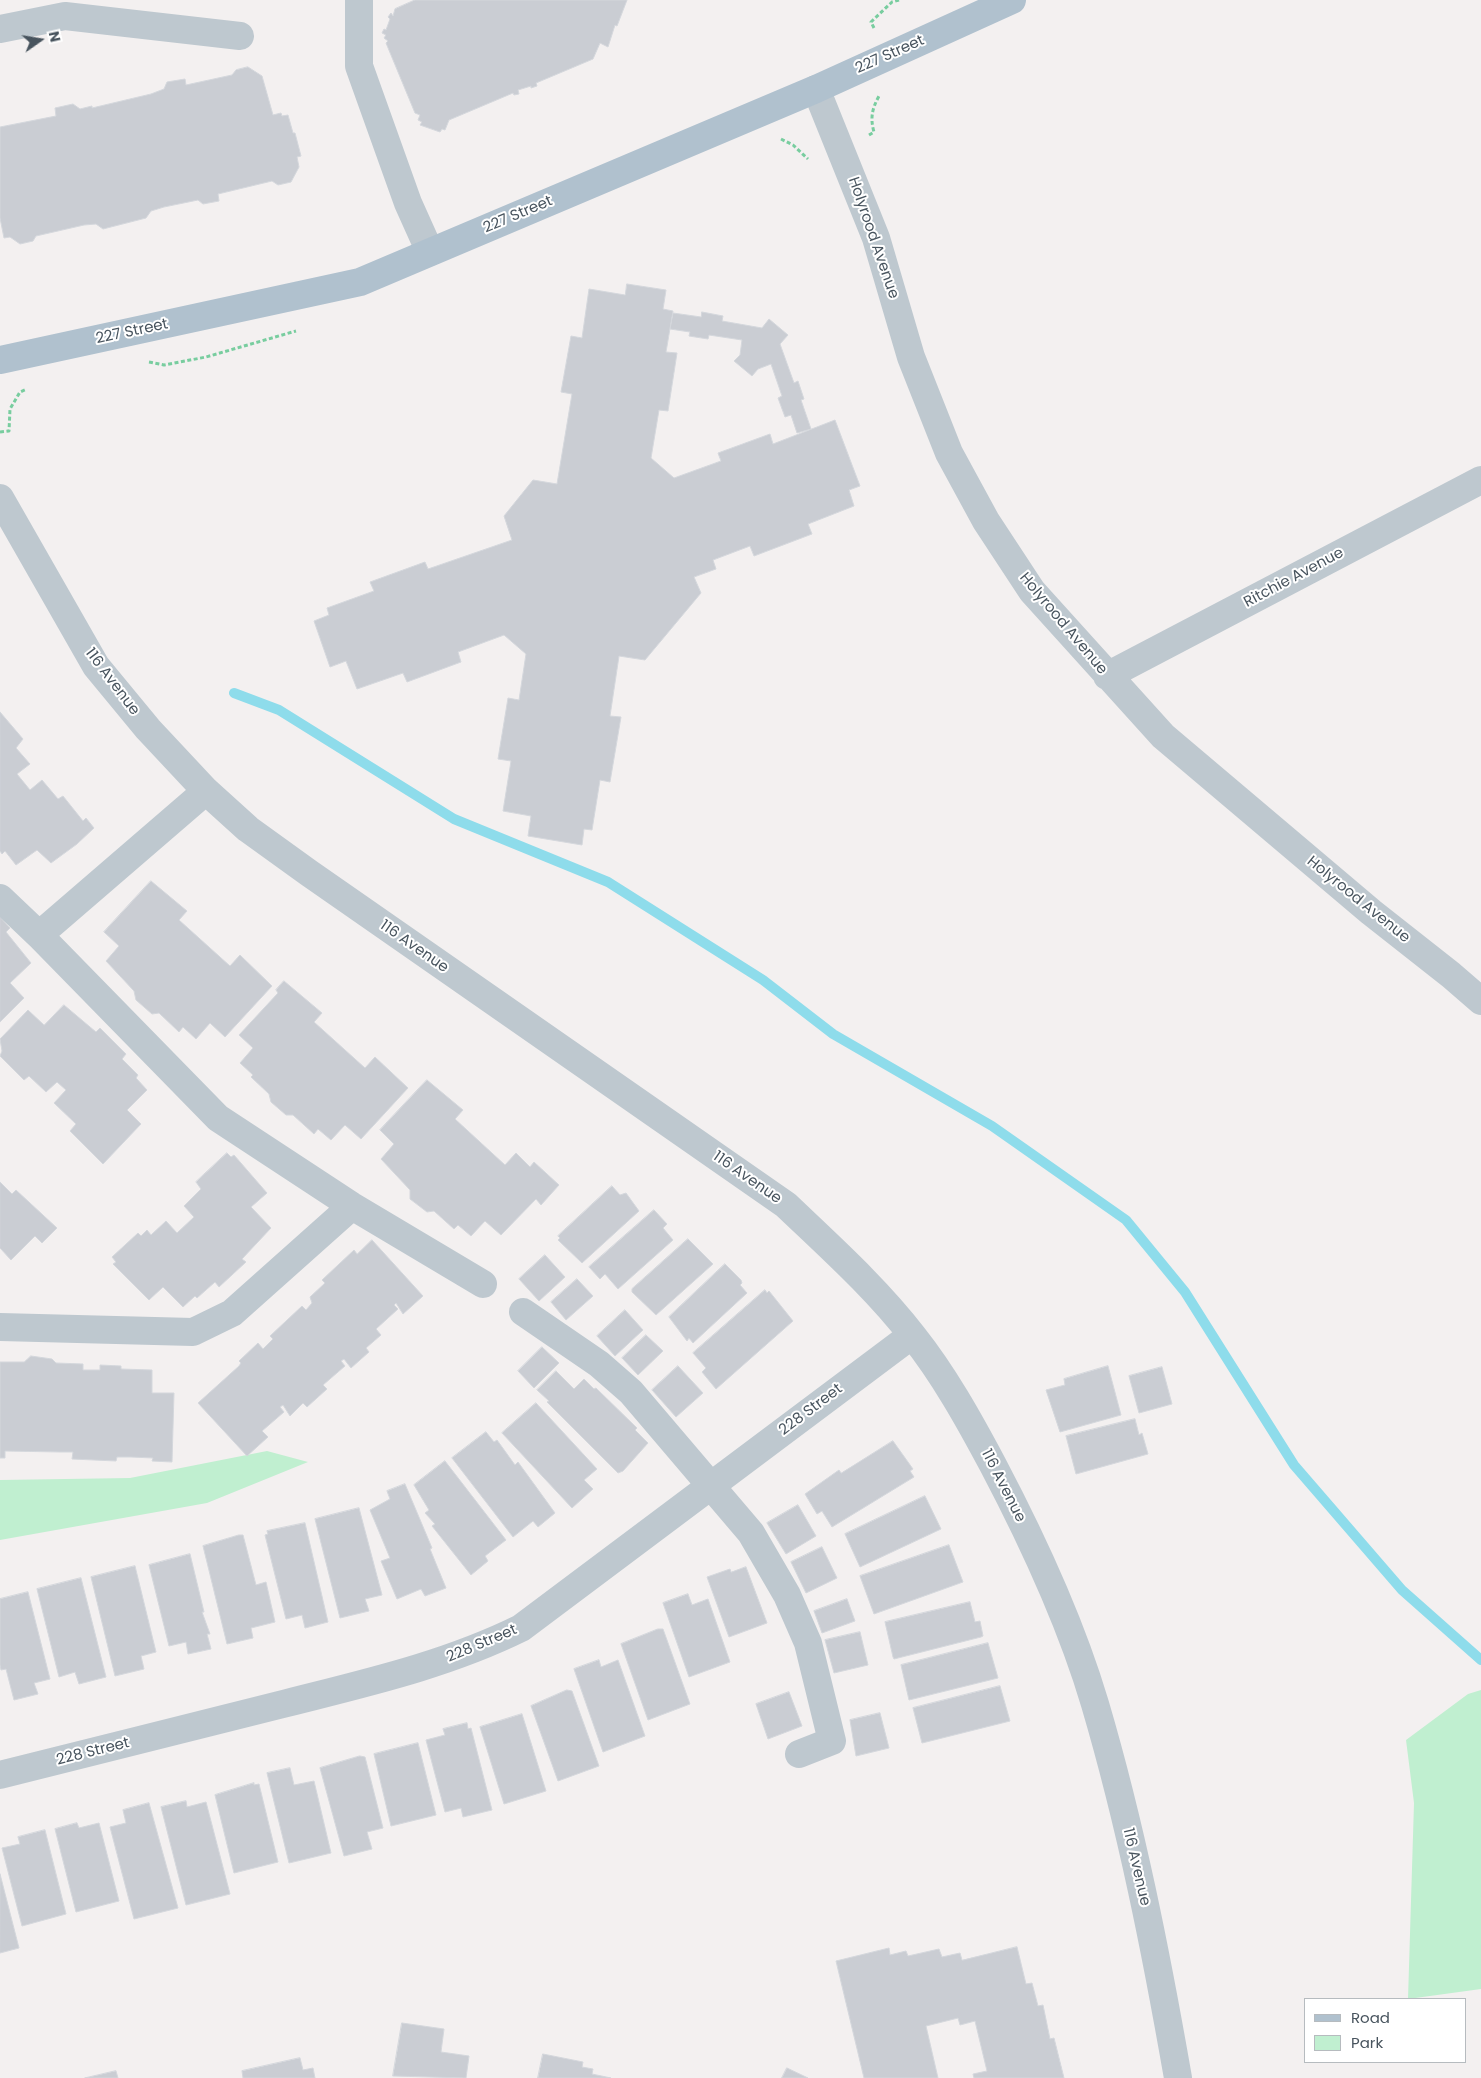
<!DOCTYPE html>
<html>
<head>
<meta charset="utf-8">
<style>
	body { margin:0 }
	#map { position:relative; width:1481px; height:2078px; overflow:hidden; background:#f3f0f0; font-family:Poppins,sans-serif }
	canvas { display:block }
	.legend { position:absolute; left:1304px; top:1998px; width:162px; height:65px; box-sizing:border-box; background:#fff; border:1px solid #b6bbbf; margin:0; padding:6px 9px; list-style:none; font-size:15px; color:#48545e }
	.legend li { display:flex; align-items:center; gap:10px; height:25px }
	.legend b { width:25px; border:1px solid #b6bbbf }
	.north { position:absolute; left:15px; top:15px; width:50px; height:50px; -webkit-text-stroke:4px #fff; paint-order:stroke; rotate:77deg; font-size:14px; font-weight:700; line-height:20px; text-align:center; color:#48545e }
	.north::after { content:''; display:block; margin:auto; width:18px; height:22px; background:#48545e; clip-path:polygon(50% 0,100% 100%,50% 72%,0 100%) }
</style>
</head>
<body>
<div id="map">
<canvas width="1481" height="2078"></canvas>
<ul class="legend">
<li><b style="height:6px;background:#b0c1ce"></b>Road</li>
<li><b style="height:14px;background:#c0efd0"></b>Park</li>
</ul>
<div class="north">N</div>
</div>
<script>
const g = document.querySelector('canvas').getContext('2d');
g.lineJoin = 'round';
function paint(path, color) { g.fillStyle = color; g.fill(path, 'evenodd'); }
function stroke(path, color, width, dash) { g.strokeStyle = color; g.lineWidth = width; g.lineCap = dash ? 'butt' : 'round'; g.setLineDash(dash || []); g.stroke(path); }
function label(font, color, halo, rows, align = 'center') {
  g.font = font + ' Poppins,sans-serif'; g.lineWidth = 4; g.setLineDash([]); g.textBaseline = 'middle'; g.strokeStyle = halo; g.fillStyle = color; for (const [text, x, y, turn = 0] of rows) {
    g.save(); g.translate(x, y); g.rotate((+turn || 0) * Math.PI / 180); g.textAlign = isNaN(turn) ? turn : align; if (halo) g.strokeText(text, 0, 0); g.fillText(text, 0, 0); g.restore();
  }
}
const green = new Path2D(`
	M267,1451L308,1462L207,1503L0,1540V1480L130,1478Z
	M1481,1690V1989L1408,1999L1414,1803L1406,1740L1468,1694Z`);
const stream = new Path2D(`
	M234,693L279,710L454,819L608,882L763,980L833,1034L992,1126L1126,1220L1185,1292L1294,1465L1402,1590L1481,1660`);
const building = new Path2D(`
	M415,0H627L617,26L615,25L608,47L600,43L593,59L536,83L537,86L531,88V86L518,90L519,94L514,95L513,93L449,120L445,130L442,129L440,132L420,125L422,122L418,120L420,115L415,113L386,43L388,41L384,38L386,35L382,33L384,29L386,30L390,19L388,17L391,13L393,16L395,9Z
	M248,67L262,76L273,115L281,113L282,116L288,115L293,133H295L301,156L297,157L299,167L291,182L278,185L272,181L218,194L219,201L203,204L198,200L164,207L151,211L146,218L103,229L96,224L84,225L36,236L33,241L20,244L10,237L4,238L0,218V127L56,116L55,108L73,104L80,109L92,106V108L151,94L164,89L167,82L185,79L186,85L232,75L236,70Z
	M627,284L666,290L663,309L673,311L666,352L677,353L668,411L659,410L651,458L674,478L721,461L718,453L770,434L773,444L835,420L860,486L849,490L854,506L808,524L812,534L754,556L750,546L713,560L716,569L694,577L701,593L645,660L619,656L610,716L621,717L610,782L600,780L592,830L584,829L582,845L528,836L531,816L503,811L511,761L498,759L508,698L519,700L526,654L504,635L458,652L461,662L407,682L403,673L357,689L346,661L330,667L314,621L329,615L327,608L374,591L370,582L425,562L428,569L512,540L504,516L533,480L557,484L572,394L561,392L571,336L582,338L589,289L625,295Z
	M702,312L723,316L722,321L762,328L769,319L788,335L780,344L794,383L798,381L804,399L801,400L811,429L797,433L791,415L785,417L778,398L782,396L771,364L758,369L752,376L734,361L740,355L742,340L709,335L708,339L689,336L690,332L670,329L673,313L701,317Z
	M0,712L23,739L16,748L30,764L17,774L30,790L42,780L58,799L63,796L83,821L86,818L94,828L77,844L51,863L37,850L16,865L5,851L2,854L0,851Z
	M151,881L187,911L179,920L230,966L240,955L272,986L225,1037L210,1023L196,1039L183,1027L179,1032L159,1013L152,1014L136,1000L134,991L106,961L119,946L104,932Z
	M0,917L10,928L6,932L31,963L10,983L24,998L0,1022Z
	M284,981L322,1013L314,1022L365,1068L375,1057L408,1088L361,1139L345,1125L331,1140L318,1129L314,1134L293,1115H286L271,1102L269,1094L251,1077L253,1075L240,1063L253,1048L239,1035L278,993L276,990Z
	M64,1005L96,1032L100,1028L126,1054L122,1059L138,1075L136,1078L147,1090L127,1110L141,1124L103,1164L70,1131L76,1124L54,1103L66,1090L57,1082L46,1092L29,1076L24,1080L0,1056L2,1051L0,1039L28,1010L44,1025Z
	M427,1080L463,1110L455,1119L505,1165L516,1153L530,1167L534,1162L559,1185L541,1205L536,1199L501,1235L485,1221L471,1236L458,1225L454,1229L434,1211L427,1212L410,1199V1190L381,1159L394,1144L380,1130Z
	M227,1153L231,1157L234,1155L267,1193L251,1207L271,1228L242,1259L246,1262L219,1287L215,1282L197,1298L195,1296L183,1307L163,1287L149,1300L113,1264L116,1262L112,1257L138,1233L141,1236L147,1230L151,1235L166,1221L177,1233L194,1217L184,1206L201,1189L196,1182Z
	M0,1182L12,1194L16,1190L57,1228L42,1243L35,1236L11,1260L0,1248Z
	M612,1186L620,1195L626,1193L639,1211L582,1263L558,1240L560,1238L558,1236Z
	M654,1210L667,1224L663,1228L673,1240L618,1289L605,1274L600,1279L589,1267Z
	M688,1239L713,1264L656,1315L632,1292V1289Z
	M372,1240L423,1296L403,1314L396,1303L394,1305L398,1309L376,1329L381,1335L366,1348L369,1352L351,1368L344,1359L341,1361L345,1366L323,1385L327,1389L307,1407L303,1403L290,1416L283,1405L280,1407L284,1412L262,1431L268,1437L247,1456L198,1403L239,1366L241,1363L239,1361L258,1343L263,1349L273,1339L270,1336L302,1306L306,1310L312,1303L310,1297L325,1283L322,1280L354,1250L357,1254Z
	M545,1255L565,1277L539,1301L519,1279Z
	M725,1264L741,1280L742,1283L740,1285L747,1293L693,1343L689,1338L687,1341L669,1317Z
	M577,1279L593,1296L566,1320L551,1302Z
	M765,1290L767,1293L769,1291L793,1321L716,1389L702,1372L706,1368L693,1353Z
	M625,1310L643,1330L615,1356L597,1336Z
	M646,1335L663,1351L638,1375L622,1358Z
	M542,1347L559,1363L534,1388L518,1371Z
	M31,1356L52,1359L56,1363L83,1364V1370H100V1365L121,1366V1369L152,1370V1393H174L172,1462L152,1461L153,1458L131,1457H117L116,1461L72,1459L73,1452H60L5,1451V1458H0V1362H24Z
	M678,1366L703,1393L676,1417L652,1390Z
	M1108,1366L1121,1415L1060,1432L1046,1390L1065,1385L1064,1379Z
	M1162,1367L1172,1404L1139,1413L1129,1376Z
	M556,1371L574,1389L584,1379L594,1389L596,1388L637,1428L635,1430L648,1443L623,1471L618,1473L547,1402L549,1401L537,1390Z
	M536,1403L597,1469L584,1480L593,1489L572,1508L502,1433Z
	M1135,1419L1139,1435L1142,1433L1148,1454L1076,1474L1066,1436Z
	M486,1432L494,1442L497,1440L515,1465L518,1462L555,1513L538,1527L533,1521L513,1537L452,1458Z
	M893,1441L913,1469L910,1471L914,1477L832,1527L822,1511L817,1514L805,1494L839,1470L841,1473Z
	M445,1461L506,1540L485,1556L488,1561L471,1575L432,1526L435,1524L425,1513L429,1510L414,1485Z
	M405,1484L432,1548L430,1549L446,1588L425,1596L421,1589L397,1599L381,1561L390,1558L370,1510L390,1499L387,1491Z
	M925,1496L941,1529L860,1567L845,1534Z
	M798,1505L816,1536L786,1554L767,1523Z
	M359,1508L382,1595L365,1599L369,1611L340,1618L315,1519Z
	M305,1523L328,1622L305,1628L302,1615L286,1619L265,1535L268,1534L267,1531Z
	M239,1535H243L256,1585L266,1582L275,1622L251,1628L253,1638L227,1644L203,1546Z
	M949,1545L963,1582L874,1614L860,1576Z
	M822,1547L837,1578L806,1593L791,1562Z
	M190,1554L204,1612H202L210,1634H207L211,1649L188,1654L186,1642L169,1646L149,1565Z
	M135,1566L156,1652L141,1656L144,1669L115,1676L91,1577Z
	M746,1567L767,1623L729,1637L707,1577L730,1569L731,1572Z
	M81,1578L106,1677L79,1684L75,1672L59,1677L37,1589Z
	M28,1592L50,1679L34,1683L38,1694L14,1700L6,1669L1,1670L0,1665V1599Z
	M688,1594L692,1605L708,1599L730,1662L689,1677L663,1603Z
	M847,1599L855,1621L822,1633L814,1611Z
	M970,1602L975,1622L980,1621L983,1636L981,1637L894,1659L893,1657L885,1622Z
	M658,1629H663L690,1704L648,1720L621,1644Z
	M860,1632L868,1665L834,1673L825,1640Z
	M988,1643L998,1678L909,1700L901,1665Z
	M599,1660L601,1667L618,1660L645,1736L603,1752L574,1669Z
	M1000,1686L1010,1721L922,1743L913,1708Z
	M567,1690L572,1691L599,1766L558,1781L531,1706Z
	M789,1692L802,1726L768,1739L756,1704Z
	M880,1713L889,1748L856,1756L850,1720Z
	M522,1714L546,1791L504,1804L480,1727Z
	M467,1723L468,1729L471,1728L492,1810L463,1817L461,1808L445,1812L426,1740L445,1735L443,1729Z
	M418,1743L436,1815L391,1826L374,1754Z
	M360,1756L365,1757L383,1828L367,1832L372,1849L344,1856L320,1768Z
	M290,1768L294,1785L314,1781L331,1853L289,1863L267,1773Z
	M254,1783V1785L259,1784L278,1862L234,1873L215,1795Z
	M186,1801L187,1807L206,1802L230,1894L186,1905L161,1807Z
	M149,1803L178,1908L134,1919L110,1827L126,1823L123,1810Z
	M77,1823L79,1828L99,1823L119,1901L76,1912L55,1829Z
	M45,1830L66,1914L22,1926L2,1848L20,1844L18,1837Z
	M0,1874L19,1948L0,1953Z
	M1017,1947L1026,1984L1032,1983L1038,2006L1043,2005L1050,2039L1054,2038L1064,2078H974L973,2074L987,2071L975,2021L960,2025L958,2018L926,2026L938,2078H864L836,1961L889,1948L890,1955L906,1951L908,1956L939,1949L942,1957L960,1953L962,1960Z
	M402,2023L444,2029L441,2052L469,2056L466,2078L393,2076Z
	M543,2054L583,2062L582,2067L593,2069L592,2074L611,2078H538Z
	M300,2058L303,2070L313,2068L315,2078H243L242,2071Z
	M787,2068L808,2078H782Z
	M116,2071L118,2078H85Z`);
const path = new Path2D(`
	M874,28L871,22L892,2L899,0
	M869,135L874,132C870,118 872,109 879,96
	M781,139L793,145L808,159
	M149,362L164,365L206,357L296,331
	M0,432L9,431L10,409L20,392L27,389`);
const minor = new Path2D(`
	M359,0V66L408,203L430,252
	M0,29L65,16L240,36
	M816,89L876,238L911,357L949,453L986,521L1032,591L1163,736L1371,912L1451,975L1481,1001
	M0,498L96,666L148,729L206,791L248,829L309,873L786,1205C830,1247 876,1288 913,1336C944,1375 969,1420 993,1465C1032,1539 1071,1623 1095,1704C1131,1826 1156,1952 1178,2078
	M1107,676L1481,480
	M206,791L39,935L218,1118L352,1206L483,1284
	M0,898L39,935
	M523,1312L599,1364L631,1392L751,1533L787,1595L808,1643L832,1741L799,1754
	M0,1327L193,1332L232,1313L352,1206
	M0,1775C93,1752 186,1728 279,1705C361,1684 444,1666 521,1628L912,1335`);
const major = new Path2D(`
	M0,360L360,282L816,89L1012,0`);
const streetNames = [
	["227 Street",890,55,-24],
	["227 Street",518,215,-23],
	["Holyrood Avenue",873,238,71],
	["227 Street",132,332,-12],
	["Ritchie Avenue",1294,578,-28],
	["Holyrood Avenue",1063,624,50],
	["116 Avenue",112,682,53],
	["Holyrood Avenue",1358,900,39],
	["116 Avenue",414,947,35],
	["116 Avenue",747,1178,35],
	["228 Street",811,1410,-37],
	["116 Avenue",1003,1486,63],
	["228 Street",482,1644,-23],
	["228 Street",93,1752,-14],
	["116 Avenue",1136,1867,77]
];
paint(green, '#c0efd0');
stroke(stream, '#8edceb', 10);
paint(building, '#cacdd3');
stroke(building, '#d4d7dc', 1);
stroke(path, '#78cd9f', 3, [4, 2.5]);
stroke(minor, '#bec8cf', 28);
stroke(major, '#b0c1ce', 28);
label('15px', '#48545e', '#fff', streetNames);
</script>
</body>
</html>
